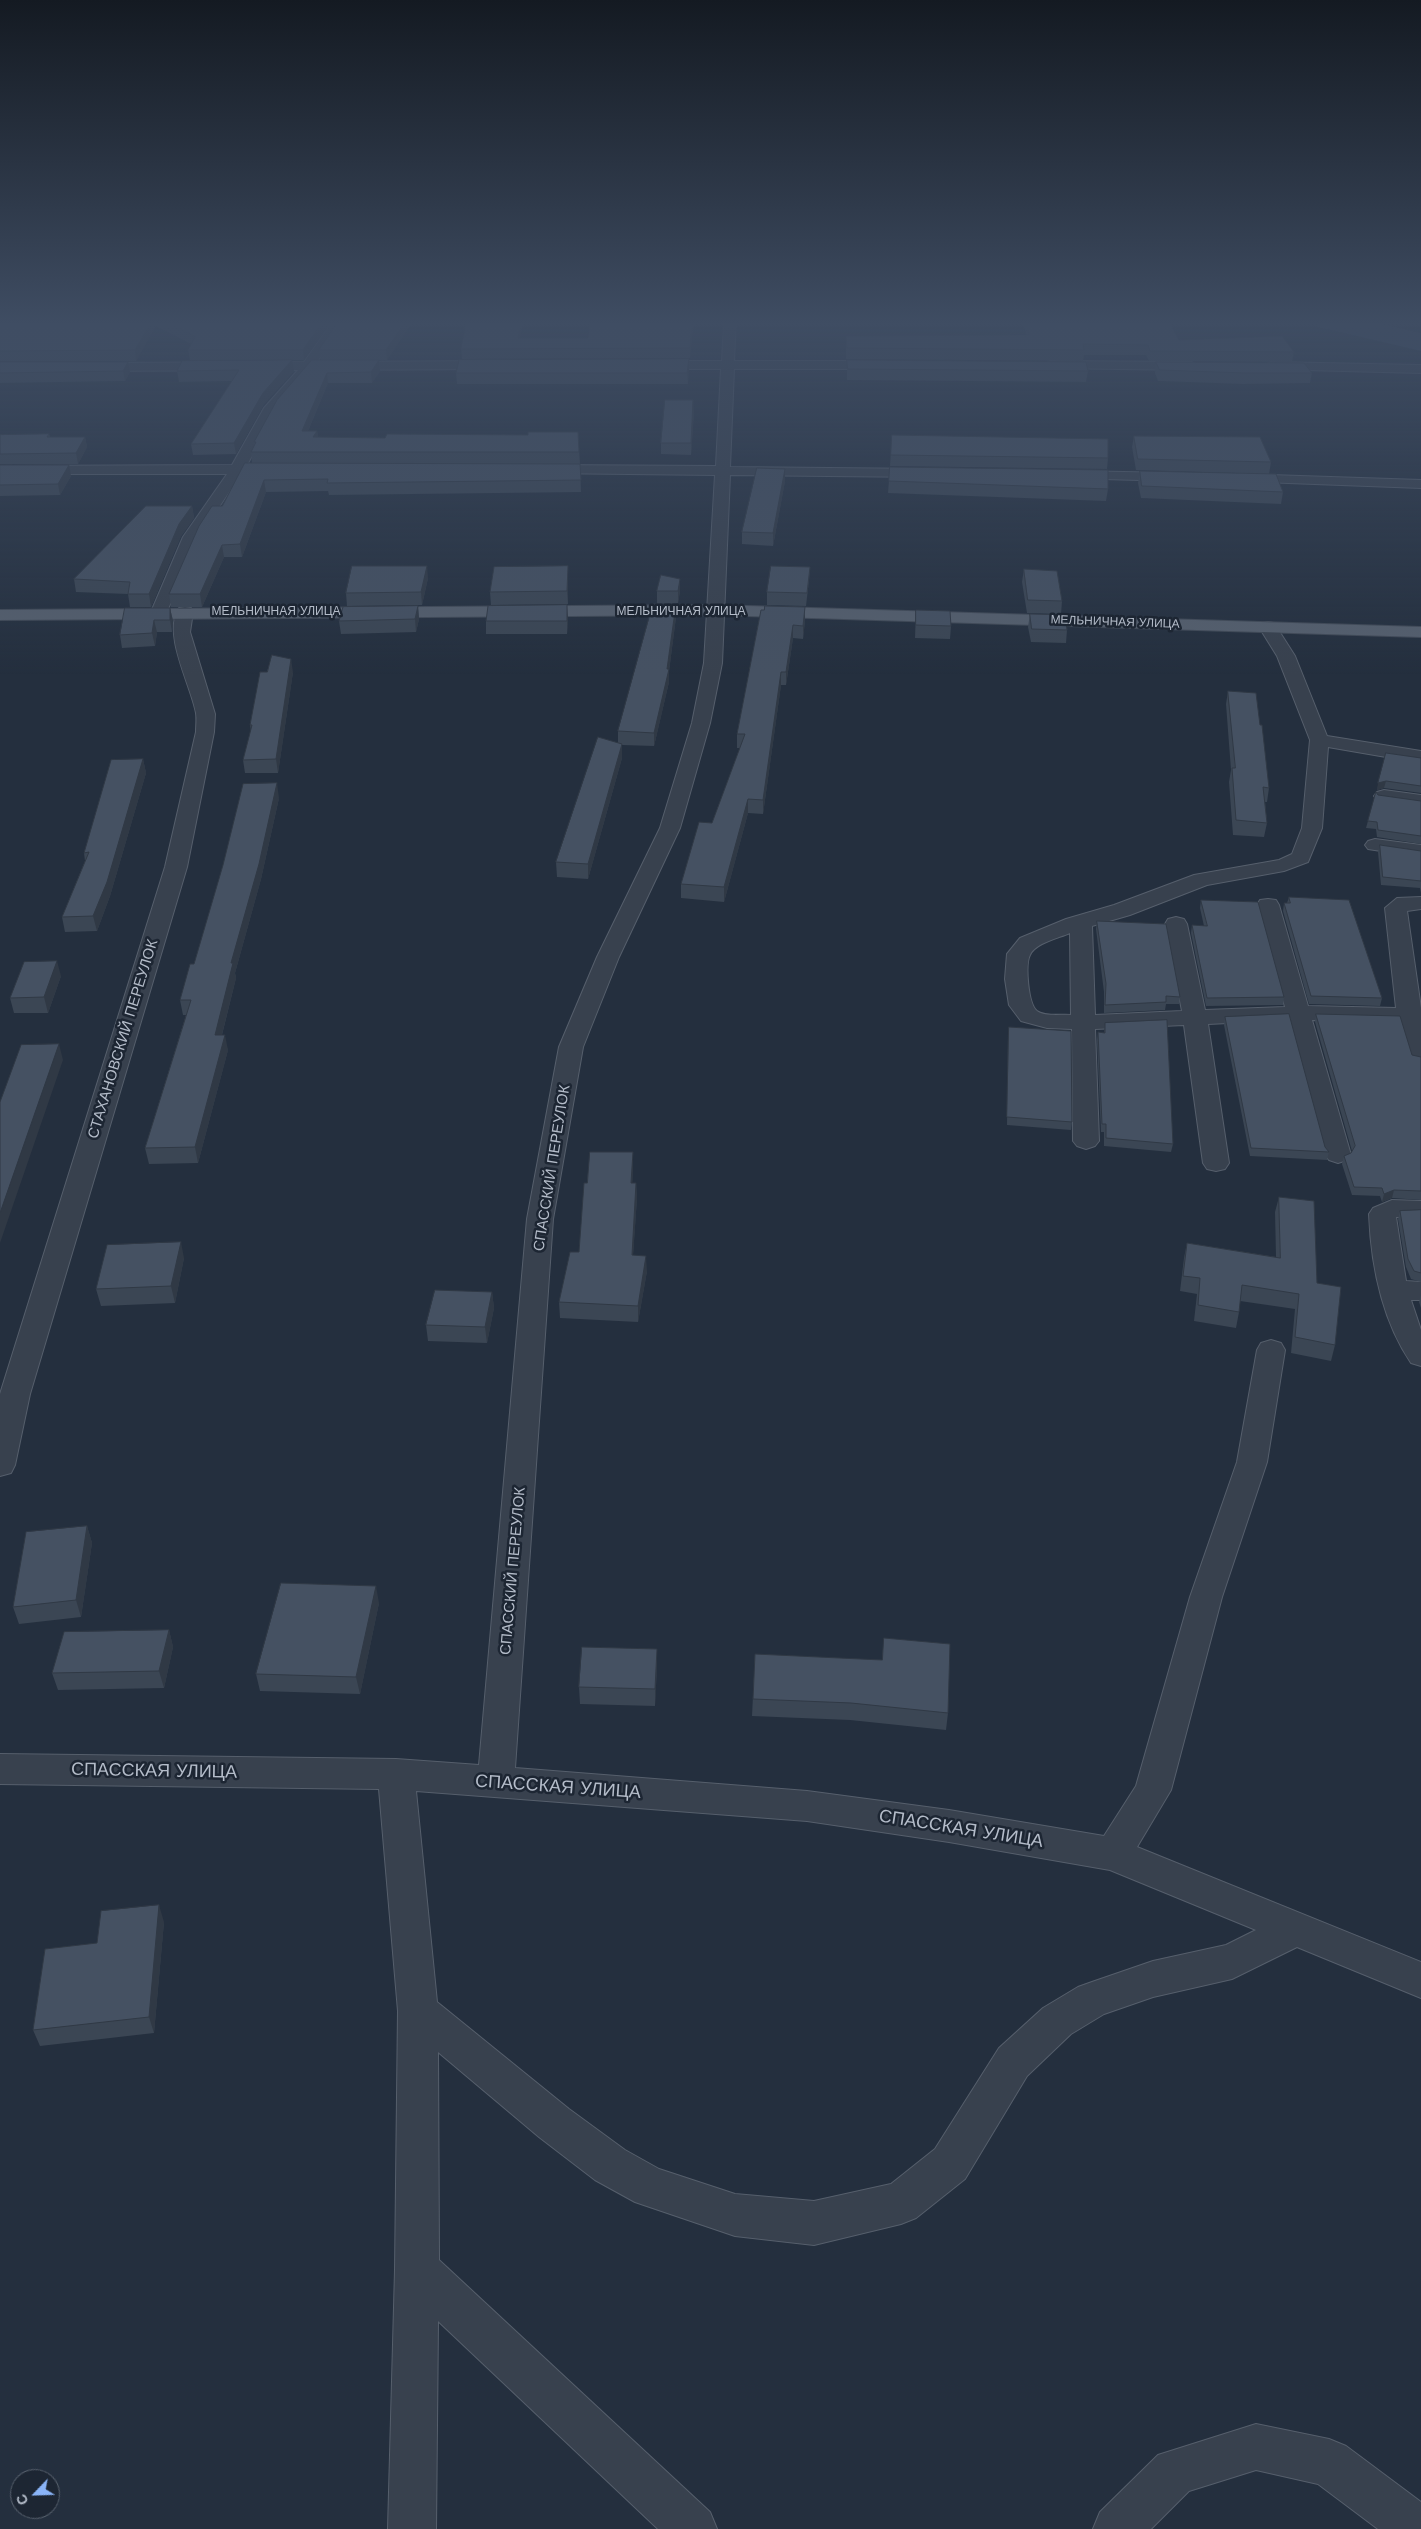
<!DOCTYPE html>
<html>
<head>
<meta charset="utf-8">
<style>
	body { margin:0 }
	#map { position:relative; width:1421px; height:2529px; overflow:hidden; background:#242f3e; font-family:"Work Sans",sans-serif }
	canvas { display:block }
	.north { position:absolute; left:10px; top:2469px; width:50px; height:50px; box-sizing:border-box; background:#1d2633; border:1px solid #59626f; border-radius:50%; rotate:246deg; font-size:14px; font-weight:700; line-height:20px; text-align:center; color:#b4bcc9 }
	.north::after { content:''; display:block; margin:auto; width:18px; height:22px; background:#8ab4f8; clip-path:polygon(50% 0,100% 100%,50% 72%,0 100%) }
</style>
</head>
<body>
<div id="map">
<canvas width="1421" height="2529"></canvas>
<div class="north">С</div>
</div>
<script>
const g = document.querySelector('canvas').getContext('2d');
g.lineJoin = 'round';
function paint(path, color) { g.fillStyle = color; g.fill(path, 'evenodd'); }
function stroke(path, color, width, dash) { g.strokeStyle = color; g.lineWidth = width; g.lineCap = dash ? 'butt' : 'round'; g.setLineDash(dash || []); g.stroke(path); }
function label(font, color, halo, rows, align = 'center') {
  g.font = font + ' "Work Sans",sans-serif'; g.lineWidth = 5; g.setLineDash([]); g.textBaseline = 'middle'; g.strokeStyle = halo; g.fillStyle = color; for (const [text, x, y, turn = 0] of rows) {
    g.save(); g.translate(x, y); g.rotate((+turn || 0) * Math.PI / 180); g.textAlign = isNaN(turn) ? turn : align; if (halo) g.strokeText(text, 0, 0); g.fillText(text, 0, 0); g.restore();
  }
}
const river = new Path2D(`
	M1314,321H1368L1421,333V351L1318,327Z`);
const minor = new Path2D(`
	M333,321H345L317,362L495,361L501,365L495,369L312,370L277,410L247,465H280L287,469L280,473L241,474L199,537L165,616H153L151,612L183,537L227,474H0V466L232,465L264,408L298,370L93,371L87,367L93,363L304,362Z
	M724,321H736L734,361H885L891,365L885,369H734L730,467L927,469L934,473L927,477L730,475L722,663L710,723L680,828L619,957L583,1047L553,1219L515,1768L807,1791L949,1810L1104,1836L1136,1786L1190,1597L1237,1462L1257,1350L1261,1343L1271,1340L1281,1343L1285,1350L1267,1462L1222,1597L1171,1790L1137,1847L1421,1962V1998L1297,1947L1232,1979L1153,1997L1104,2014L1071,2034L1027,2076L965,2179L916,2218L901,2224L814,2245L735,2236L635,2202L595,2180L539,2137L438,2052L439,2260L710,2512L717,2529H658L438,2321L436,2529H388L395,2270L398,2011L379,1789L0,1784V1754L396,1759L479,1765L527,1219L559,1047L597,957L660,828L692,723L704,663L715,475L543,473L536,469L543,465L716,466L721,369H653L647,365L653,361H722ZM416,1791L807,1821L949,1842L1110,1870L1256,1930L1226,1945L1153,1961L1092,1982L1078,1987L1043,2008L999,2048L935,2149L891,2184L814,2201L735,2194L659,2169L625,2150L569,2109L437,2002Z
	M1050,361L1192,362L1198,366L1192,370L1045,368L1044,365Z
	M1270,362L1421,365V373L1265,369L1264,366Z
	M1070,471L1177,473L1184,477L1177,481L1065,478L1063,475Z
	M1240,474L1421,480V488L1235,481L1233,478Z
	M185,607L191,608L193,612L190,632L215,714L214,732L187,867L30,1394L15,1465L11,1473L0,1476V1394L165,867L196,732C196,726 197,719 196,713C191,685 162,634 179,608Z
	M1268,622L1274,623L1295,656L1327,736L1421,751V763L1328,747L1322,828L1308,862L1284,871L1207,885L1130,915L1092,926L1095,1015L1182,1011L1165,924L1168,919L1176,917L1184,919L1187,924L1205,1010L1285,1007L1257,905L1260,900L1268,899L1276,900L1279,905L1308,1006L1396,1008L1385,908L1397,898L1421,897V909L1407,911L1421,1008V1064L1412,1062L1399,1022L1312,1020L1351,1155L1347,1160L1338,1163L1329,1160L1325,1155L1289,1020L1208,1024L1229,1163L1225,1169L1216,1171L1207,1169L1203,1163L1184,1025L1095,1029L1099,1141L1095,1146L1086,1149L1077,1146L1073,1141L1072,1029L1047,1028L1021,1021L1009,1005L1005,979L1007,954L1020,938L1066,919L1114,905L1194,875L1279,860L1292,854L1302,828L1310,740L1277,656L1259,627L1262,623ZM1070,933L1071,1015C1062,1014 1045,1017 1037,1011C1028,1004 1025,964 1030,955C1035,943 1059,938 1070,933Z
	M1384,790L1421,795V807L1377,800L1374,796L1377,792Z
	M1375,839L1421,845V857L1368,849L1365,845L1368,841Z
	M1392,1200L1421,1201V1217H1396L1406,1281L1421,1282V1300H1411L1421,1330V1366L1411,1363C1382,1320 1371,1265 1369,1214L1373,1208Z
	M1256,2424L1329,2439L1346,2446L1421,2502V2529H1378L1318,2484L1256,2470L1189,2491L1151,2529H1093L1100,2512L1158,2455Z`);
const major = new Path2D(`
	M715,605L1421,627V637L715,615L0,620V610Z`);
const wall = new Path2D(`
	M0,321H332L304,360H190L188,350L191,344L156,326L136,361H0Z
	M339,321H413L387,360H321L319,350Z
	M467,321H523L520,338H588L694,321L690,358L462,359L461,349Z
	M1023,321H1168L1179,340L1294,352L1292,362L1149,361L1146,355H1084L1083,361L846,359V336L1026,335Z
	M689,359L688,384H457L456,373Z
	M292,360L294,371L264,404L236,454L193,455L191,444L232,381L179,382L177,371Z
	M312,360H379L380,371L372,383H328L308,431H317L318,437L385,438L528,435L578,432L580,464L252,463L251,452L254,445V442Z
	M847,360L1088,371L1086,382L847,380Z
	M0,362H128L130,372L125,381L0,383Z
	M1156,362L1312,373L1310,383L1243,384L1158,381L1155,373Z
	M694,411L691,455L661,454V443Z
	M49,434L50,437H85L87,447L78,464H0V435Z
	M892,435L1108,458L1107,469L890,466Z
	M1134,436L1271,462L1269,474L1136,470L1132,447Z
	M245,463L580,464L581,492L329,495L328,491L266,492L242,557H224L202,607H171L169,594L222,506Z
	M0,465L71,476L60,495L0,496Z
	M890,467L1108,489L1106,501L888,493Z
	M785,469V481L773,546L742,544V532Z
	M1140,471L1283,492L1281,504L1141,498L1138,483Z
	M192,506L194,518L181,536L151,607H130L128,594L76,592L74,579Z
	M568,566V604L491,605L490,592Z
	M810,567L809,580L806,606L767,605V592Z
	M1024,569L1062,601L1061,614L1027,613L1022,582Z
	M661,575L680,591L678,603L657,604V591Z
	M428,578L422,605L347,606L346,593Z
	M676,604V617L669,671V682L654,746L622,745V758L588,879L557,877L556,862L618,743V731Z
	M418,606L419,619L416,632L341,634L339,621Z
	M170,608L173,621L172,632H157L155,646L122,648L120,635Z
	M761,610L805,620L803,639L793,638L786,685H781L763,814L748,813L724,902L681,898V884L712,823L740,748H737V734Z
	M916,610L951,626L950,639L915,638Z
	M1030,614L1067,630L1066,643L1031,642L1028,627Z
	M568,618L567,634H486V621Z
	M293,672L278,773H245L243,760L251,731L250,725Z
	M1228,691L1260,725L1269,788L1267,802H1265L1267,823L1264,837L1233,835L1229,782L1231,770L1226,704Z
	M1386,753L1421,758V793L1384,788L1377,790Z
	M143,759L146,773L110,896L97,931L65,932L62,917L85,861L84,853Z
	M1376,792L1378,795L1421,801V844L1377,837L1376,829L1366,828Z
	M279,798L261,879L235,973L236,978L222,1035L228,1050L198,1163L149,1164L145,1148L186,1015H183L180,1000L194,964Z
	M1380,845L1421,851V893L1420,888L1381,885L1378,852Z
	M1289,897L1382,998L1380,1006L1309,1004L1283,911L1284,903H1287Z
	M1201,900L1284,997L1283,1005L1206,1006L1191,933L1192,925L1204,926L1200,908Z
	M1097,921L1180,997L1179,1004H1166L1165,1010L1104,1013V992L1096,929Z
	M61,976L48,1013H14L10,998Z
	M1316,1014L1412,1055L1421,1057V1200L1392,1198L1382,1202L1380,1196L1352,1195L1342,1164L1344,1156L1351,1153L1352,1151L1315,1022Z
	M1225,1017L1329,1152L1327,1160L1250,1156L1224,1025Z
	M1105,1023L1173,1144L1171,1152L1104,1146V1132H1101L1097,1040L1098,1032L1104,1033Z
	M1009,1027L1072,1122L1071,1130L1007,1125L1008,1034Z
	M633,1167L632,1183H636L637,1198L633,1255L647,1271L638,1322L560,1318L559,1302L579,1252L587,1183Z
	M1279,1197L1317,1283L1335,1345L1331,1361L1291,1353L1295,1309L1240,1301L1239,1312L1236,1328L1194,1321L1197,1294L1180,1291L1184,1258L1187,1243L1276,1257L1275,1212Z
	M1421,1210V1282L1411,1279L1406,1267L1398,1219L1400,1211Z
	M184,1258L175,1303L101,1306L96,1289Z
	M492,1292L494,1308L487,1343L428,1341L426,1325Z
	M1421,1295V1308L1419,1302Z
	M87,1526L92,1543L81,1617L19,1624L13,1607Z
	M379,1603L360,1694L260,1691L256,1674Z
	M169,1630L173,1647L164,1688L58,1690L52,1673Z
	M657,1649V1666L655,1706L580,1704L579,1687Z
	M755,1654L948,1713L946,1730L850,1720L752,1716Z
	M164,1922L154,2033L40,2046L33,2030Z`);
const shadedWall = new Path2D(`
	M152,321H156V326L136,361L135,350Z
	M323,321H332L304,360L303,350Z
	M406,321H413L387,360L386,350Z
	M521,321H523L519,349L518,338Z
	M692,321H694L690,358V348Z
	M689,359V370L688,384L687,373Z
	M292,360L294,371L264,404L236,454L234,443L263,393Z
	M379,360L380,371L372,383L371,372Z
	M128,362L130,372L125,381L123,371Z
	M327,373L328,383L303,442L302,431Z
	M693,400L694,411L691,455V443Z
	M317,431L319,442L313,437Z
	M85,437L87,447L78,464L76,453Z
	M69,465L71,476L60,495L58,484Z
	M785,469V481L773,546V533Z
	M264,480L266,492L242,557L240,544Z
	M192,506L194,518L181,536L151,607L149,594L179,524Z
	M222,545L224,557L202,607L200,594Z
	M427,566L428,578L422,605L421,592Z
	M568,566V604L567,591Z
	M680,579V591L678,603V591Z
	M676,604V617L669,671V682L654,746V733L667,669Z
	M567,605L568,618L567,634Z
	M418,606L419,619L416,632L415,619Z
	M805,607V620L803,639V626Z
	M170,608L173,621L172,632L170,620Z
	M154,620L157,632L155,646L152,633Z
	M793,625V638L786,685V672Z
	M291,659L293,672L278,773L276,759Z
	M781,672V685L763,814V800Z
	M622,744V758L588,879V864Z
	M143,759L146,773L110,896L97,931L93,916Z
	M1386,781L1384,788L1377,790L1378,783Z
	M277,783L279,798L261,879L235,973L236,978L218,1050L215,1035L231,963Z
	M748,799V813L724,902V887Z
	M57,961L61,976L48,1013L44,997Z
	M225,1035L228,1050L198,1163L195,1147Z
	M59,1044L63,1060L0,1243V1213Z
	M633,1152V1167L632,1198L631,1183Z
	M636,1183L637,1198L632,1270V1255Z
	M1394,1190L1392,1198L1382,1202L1384,1194Z
	M181,1242L184,1258L175,1303L171,1286Z
	M646,1256L647,1271L638,1322V1306Z
	M492,1292L494,1308L487,1343L485,1327Z
	M87,1526L92,1543L81,1617L76,1600Z
	M376,1586L379,1603L360,1694L356,1677Z
	M169,1630L173,1647L164,1688L159,1671Z
	M657,1649V1666L655,1706V1689Z
	M159,1905L164,1922L154,2033L149,2017Z`);
const building = new Path2D(`
	M0,321H152L135,350L0,351Z
	M165,321H323L303,350H188L195,337Z
	M339,321H406L386,350H319Z
	M467,321H521L518,338H588L591,321H692L690,348L461,349Z
	M1026,321H1168L1179,340L1282,336L1294,352L1150,351L1148,345L1083,344L1084,350L847,348L846,336L1029,335Z
	M689,359L687,373H456L459,360Z
	M292,360L263,393L234,443L191,444L239,370L177,371L182,361Z
	M312,360H379L371,372L327,373L302,431H317L313,437L385,438L387,434L528,435V432H578L579,452H251L256,442H254L277,400Z
	M847,360L1086,362L1088,371L848,369Z
	M0,362H128L123,371L0,373Z
	M1156,362L1304,363L1312,373H1245L1160,370Z
	M665,400H693L691,443H661Z
	M49,434L47,437H85L76,453L0,454V435Z
	M892,435L1108,439V458L891,455Z
	M1134,436L1260,437L1271,462L1138,459Z
	M245,463L580,464L581,480L327,483L328,479L264,480L240,544L222,545L200,594H169L199,526L212,506H222Z
	M0,465H69L58,484L0,485Z
	M890,467L1108,470V489L889,481Z
	M757,468L785,469L773,533L742,532Z
	M1140,471L1276,474L1283,492L1142,486Z
	M146,506H192L179,524L149,594H128L130,582L74,579Z
	M352,566H427L421,592L346,593Z
	M568,566L567,591L490,592L494,567Z
	M771,566L810,567L807,593L767,592Z
	M1024,569L1057,571L1062,601L1028,600Z
	M661,575L680,579L678,591H657Z
	M653,604H676L667,669H669L654,733L618,731Z
	M567,605V621H486L488,606Z
	M418,606L415,619L339,621L343,607Z
	M765,606L805,607L803,626L793,625L786,672H781L763,800L748,799L724,887L681,884L699,822L712,823L745,734H737L761,610H764Z
	M125,608H170V620H154L152,633L120,635Z
	M916,610L950,611L951,626L916,625Z
	M1030,614L1065,615L1067,630L1032,629Z
	M272,655L291,659L276,759L243,760L252,725H250L260,672H267Z
	M1228,691L1256,693L1260,725H1262L1269,788L1263,787L1267,823L1236,820L1232,768H1235Z
	M598,737L622,744L588,864L556,862Z
	M1386,753L1421,758V786L1386,781L1378,783Z
	M143,759L107,882L93,916L62,917L89,852L84,853L111,760Z
	M277,783L259,864L231,963H233L215,1035H225L195,1147L145,1148L191,1000H180L190,964H194L223,865L243,784Z
	M1376,792L1378,795L1421,801V836L1378,830L1377,822L1368,821Z
	M1380,845L1421,851V881L1383,877Z
	M1289,897L1349,900L1382,998L1311,996L1284,903H1290Z
	M1201,900L1258,902L1284,997L1207,998L1192,925L1207,926Z
	M1097,921L1166,924L1180,997L1166,996V1002L1105,1005L1106,984Z
	M57,961L44,997L10,998L24,962Z
	M1289,1014L1325,1147L1329,1152L1251,1148L1225,1017Z
	M1316,1014L1400,1016L1412,1055L1421,1057V1191L1394,1190L1384,1194L1382,1188L1354,1187L1344,1156L1351,1153L1355,1146Z
	M1167,1020L1173,1144L1106,1138V1124H1102L1098,1032L1105,1033V1023Z
	M1009,1027L1071,1031L1072,1122L1007,1117Z
	M59,1044L0,1213V1102L21,1045Z
	M590,1152H633L631,1183H636L632,1255L646,1256L638,1306L559,1302L570,1252H579L584,1183H587Z
	M1279,1197L1314,1201L1317,1283L1341,1287L1335,1345L1295,1337L1299,1294L1242,1285L1239,1312L1198,1305L1200,1278L1183,1276L1187,1243L1280,1258Z
	M1421,1210V1273L1414,1271L1408,1259L1400,1211Z
	M181,1242L171,1286L96,1289L107,1245Z
	M435,1290L492,1292L485,1327L426,1325Z
	M87,1526L76,1600L13,1607L26,1532Z
	M281,1583L376,1586L356,1677L256,1674Z
	M169,1630L159,1671L52,1673L64,1632Z
	M884,1638L950,1644L948,1713L851,1703L753,1699L755,1654L882,1660Z
	M582,1647L657,1649L655,1689L579,1687Z
	M159,1905L149,2017L33,2030L45,1949L97,1943L101,1911Z`);
const farStreetnames = [
	["МЕЛЬНИЧНАЯ УЛИЦА",276,611],
	["МЕЛЬНИЧНАЯ УЛИЦА",681,611],
	["МЕЛЬНИЧНАЯ УЛИЦА",1115,622,2]
];
const streetNames = [
	["СТАХАНОВСКИЙ ПЕРЕУЛОК",123,1039,-73],
	["СПАССКИЙ ПЕРЕУЛОК",552,1168,-81],
	["СПАССКИЙ ПЕРЕУЛОК",513,1571,-85]
];
const nearStreetnames = [
	["СПАССКАЯ УЛИЦА",154,1771,1],
	["СПАССКАЯ УЛИЦА",558,1787,4],
	["СПАССКАЯ УЛИЦА",961,1829,9]
];
paint(river, '#394c67');
stroke(minor, '#565f6c', 2);
stroke(major, '#414a57', 2);
paint(minor, '#38414e');
paint(major, '#56606e');
paint(wall, '#3b4654');
paint(shadedWall, '#303945');
paint(building, '#455162');
stroke(building, '#303945', 1);
const sky = g.createLinearGradient(0, 0, 0, 675);
sky.addColorStop(0, '#141a22');
sky.addColorStop(0.48, '#3f4d63');
sky.addColorStop(1, '#3f4d6300');
g.fillStyle = sky;
g.fillRect(0, 0, 1421, 675);
label('12px', '#b4bcc9', '#1d2633', farStreetnames);
label('15px', '#b4bcc9', '#1d2633', streetNames);
label('18px', '#b4bcc9', '#1d2633', nearStreetnames);
</script>
</body>
</html>
